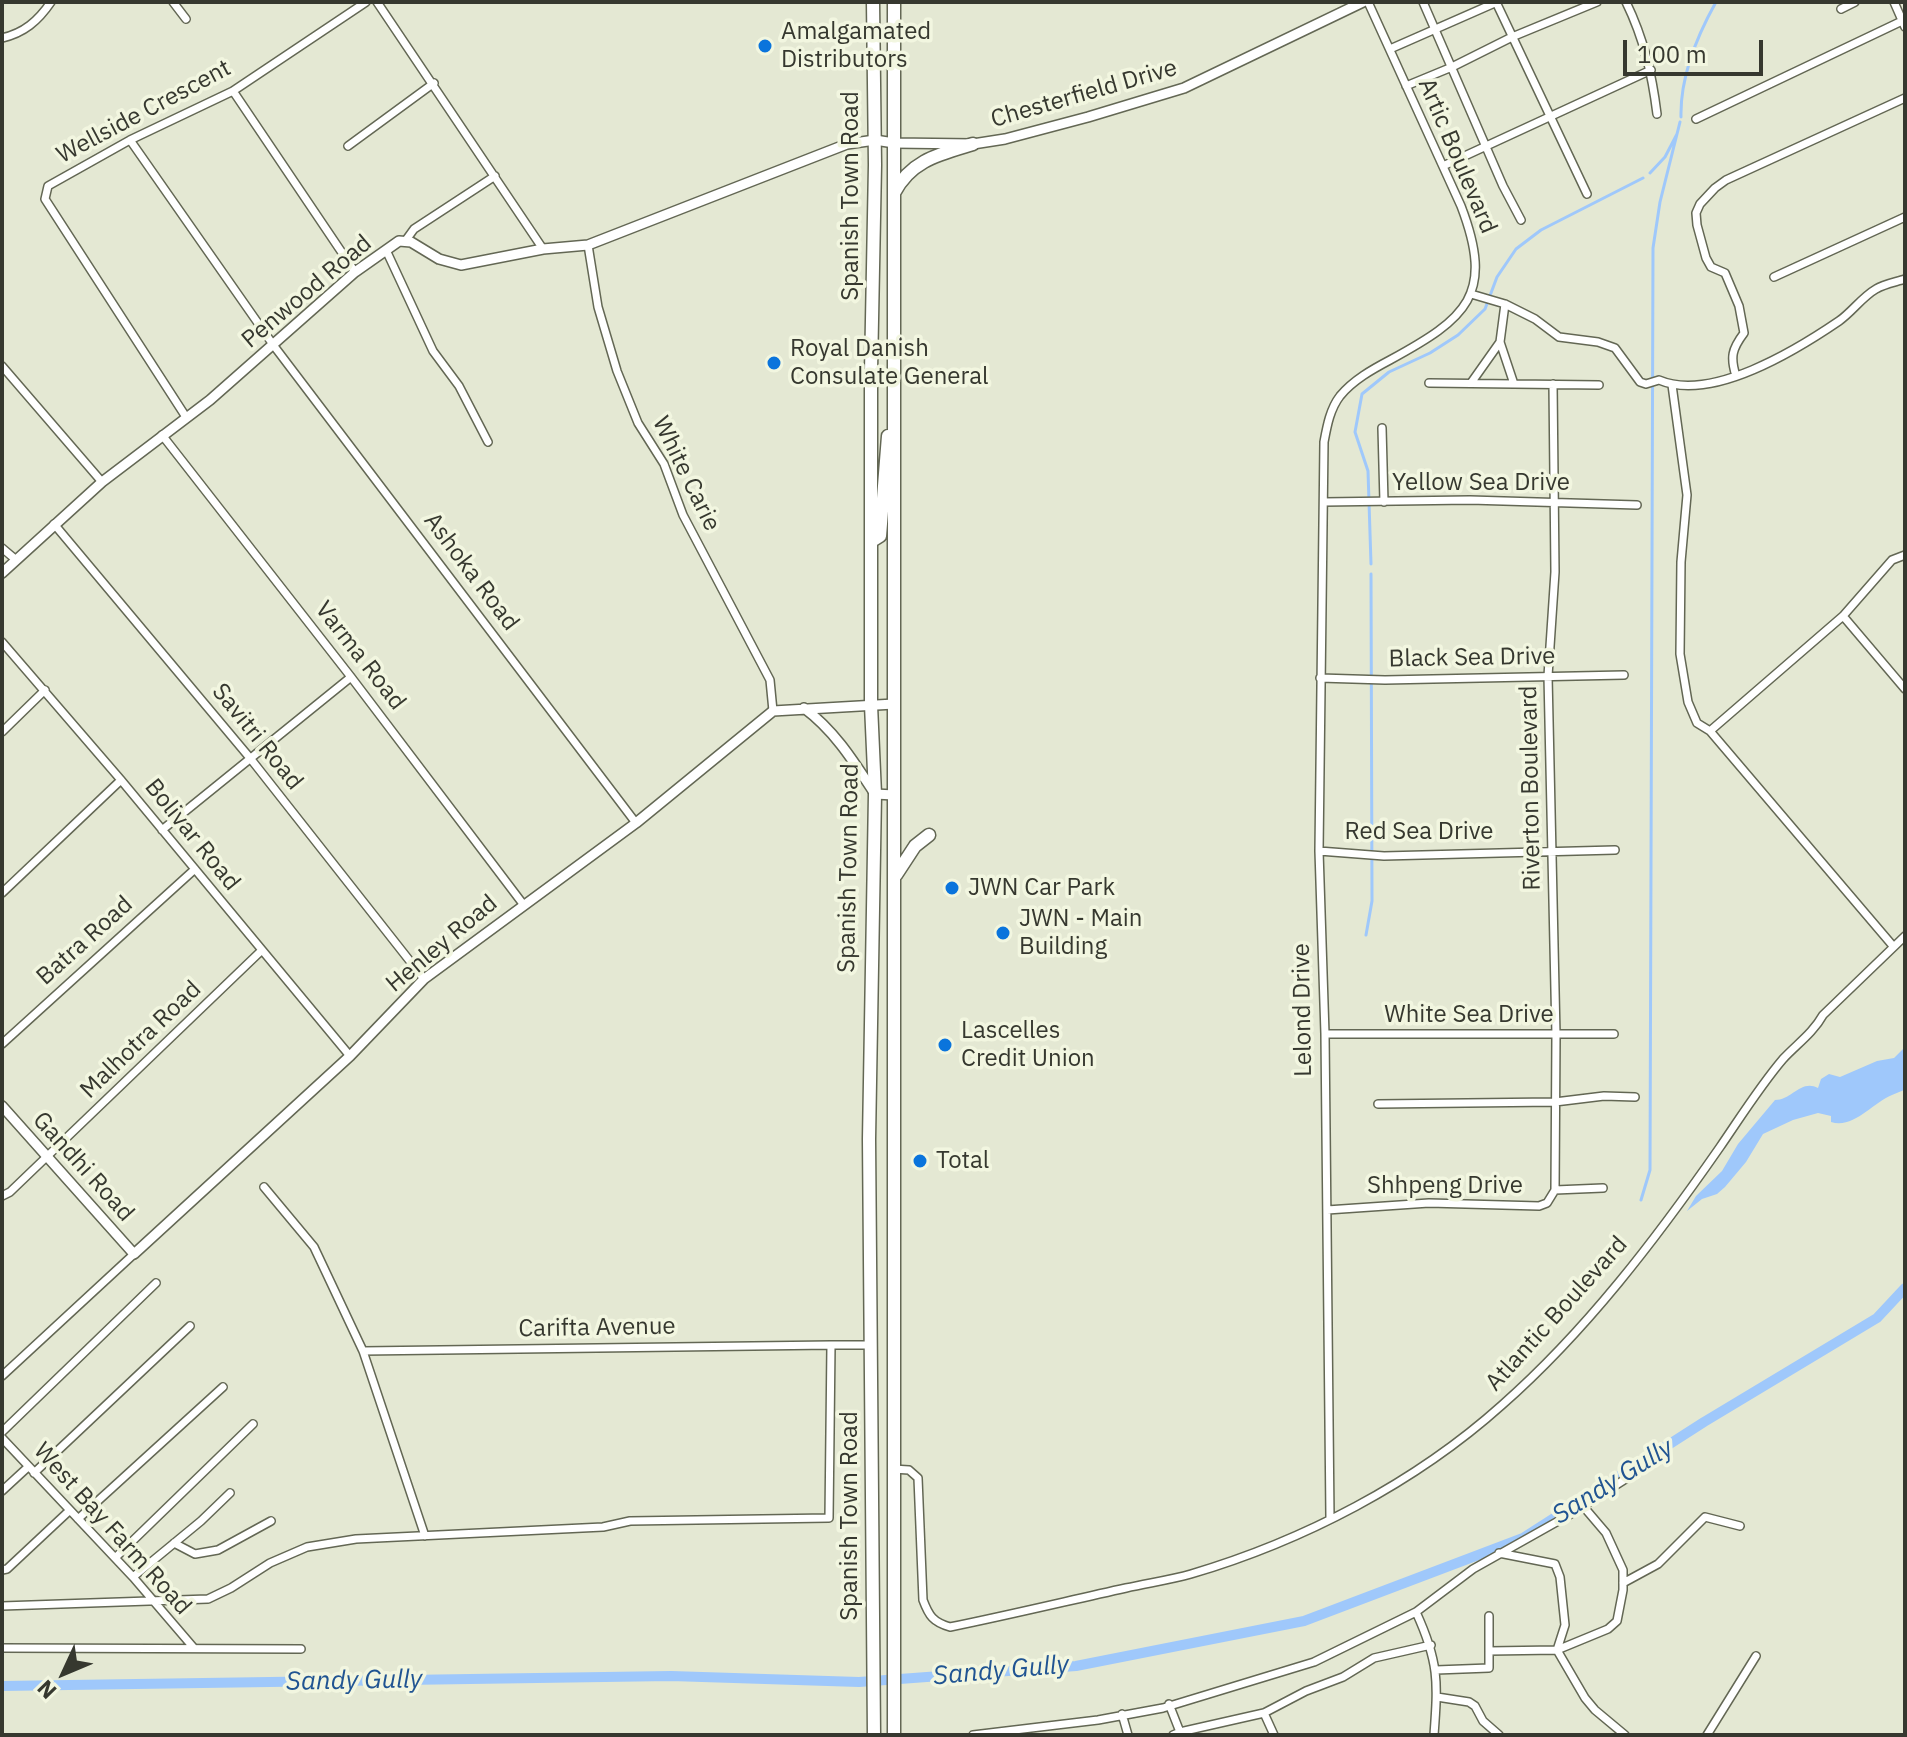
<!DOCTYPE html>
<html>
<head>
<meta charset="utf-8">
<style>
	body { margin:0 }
	#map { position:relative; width:1907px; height:1737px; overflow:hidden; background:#e4e8d3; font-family:"IBM Plex Sans",sans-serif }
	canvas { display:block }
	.frame { position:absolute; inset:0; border:4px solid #36382f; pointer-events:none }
	.north { position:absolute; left:24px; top:1633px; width:80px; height:80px; -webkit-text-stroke:6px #f2f6e0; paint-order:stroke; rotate:226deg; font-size:22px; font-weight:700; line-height:32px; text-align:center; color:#36382f }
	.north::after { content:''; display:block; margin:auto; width:28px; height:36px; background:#36382f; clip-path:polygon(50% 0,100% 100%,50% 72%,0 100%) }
	.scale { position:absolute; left:1623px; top:40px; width:140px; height:36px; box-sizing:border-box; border:4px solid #36382f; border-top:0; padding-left:10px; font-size:24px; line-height:28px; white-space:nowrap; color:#36382f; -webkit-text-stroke:6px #f2f6e0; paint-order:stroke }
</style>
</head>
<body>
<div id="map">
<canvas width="1907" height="1737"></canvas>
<div class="frame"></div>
<div class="north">N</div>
<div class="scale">100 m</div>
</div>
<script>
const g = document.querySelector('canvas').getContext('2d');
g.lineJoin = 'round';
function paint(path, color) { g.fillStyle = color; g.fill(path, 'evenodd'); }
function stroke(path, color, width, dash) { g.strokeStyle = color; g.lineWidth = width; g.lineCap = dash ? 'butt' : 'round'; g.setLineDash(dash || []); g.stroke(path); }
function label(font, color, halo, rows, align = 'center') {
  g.font = font + ' "IBM Plex Sans",sans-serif'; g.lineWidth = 7; g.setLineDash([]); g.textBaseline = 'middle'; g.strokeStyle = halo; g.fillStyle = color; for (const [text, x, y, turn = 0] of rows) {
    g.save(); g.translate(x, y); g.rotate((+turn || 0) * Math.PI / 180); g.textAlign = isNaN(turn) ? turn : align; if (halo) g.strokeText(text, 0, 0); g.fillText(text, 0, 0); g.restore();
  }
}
const water = new Path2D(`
	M1905,1047L1904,1090C1900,1092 1896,1093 1892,1095C1872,1103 1854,1129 1831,1122V1116L1818,1113L1793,1120L1763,1134L1746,1162L1725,1187L1717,1194L1702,1199L1687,1211L1696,1196L1722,1171L1738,1144L1775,1100C1792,1100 1801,1079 1818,1088L1821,1079L1829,1074L1840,1077L1877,1061L1894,1058Z`);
const stream = new Path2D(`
	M1681,117C1680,77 1697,36 1716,2
	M1650,173L1665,157L1677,134
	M1371,564L1368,471L1355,432L1362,394L1389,372L1430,353L1458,335L1485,309L1497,277L1516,249L1541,230L1643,178
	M1366,935L1372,901L1371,574
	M1641,1200L1650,1170L1653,248L1660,202L1680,122`);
const canal = new Path2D(`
	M2,1686L671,1676L859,1682L1076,1666L1304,1621L1523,1538L1704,1422L1877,1318L1905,1288`);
const minor = new Path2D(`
	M173,2L186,19
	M377,2L543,249
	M1423,2L1503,186L1521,220
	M1496,2L1587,194
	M1626,2C1644,39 1652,74 1657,114
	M1894,2L1905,27
	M1841,9L1855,2
	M2,38C24,33 38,21 51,2
	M1390,49L1497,2
	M1406,86L1452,67L1512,37L1597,2
	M233,91L355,272
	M1696,119L1902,21
	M130,140L274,346L636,823
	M348,146L434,83
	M1443,166L1651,70
	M406,240L414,229L495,176
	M588,245L598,307L617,371L638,423L664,464L683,515L770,680L773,711
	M386,250L433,351L459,386L488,442
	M1774,277L1905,217
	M1471,294L1505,304L1535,319L1559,337L1598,342L1615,348L1640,382L1646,384L1659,380C1711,402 1795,351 1839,321C1852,312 1862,297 1876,289C1884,284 1896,282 1905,279
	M1505,304L1500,342L1514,384
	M2,366L102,482
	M1736,376C1730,357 1732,349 1744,333L1739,306L1725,273L1711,267L1706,258L1697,225L1696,213L1700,204L1715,188L1726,180L1905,98
	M1429,383L1599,385
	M1471,383L1500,342
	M1672,385L1687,495L1681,562L1680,654L1688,702L1697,723L1710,731L1893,946
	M186,417L45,199L48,186L130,140L233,91L366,2
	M1382,428L1384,502
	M162,435L351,677L523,904
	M1324,502L1470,500L1637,505
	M54,524L250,758L424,979
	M2,548L15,559
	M1843,616L1905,689
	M2,642L121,780L350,1056
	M1320,678L1385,680L1624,675
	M1710,731L1843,616L1892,560L1905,555
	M2,732L45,690
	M162,830L351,677
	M1319,851L1384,856L1615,850
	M2,893L121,780
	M1325,1034H1614
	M2,1044L195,869
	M1378,1104L1555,1102L1604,1096L1635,1097
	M264,1187L314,1247L363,1351L425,1536
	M1555,1190L1603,1188
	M2,1196L10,1192L261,951
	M1327,1210L1429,1203L1539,1206L1547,1203L1555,1190L1556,1035L1548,676L1555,572L1553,384
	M363,1351L831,1345
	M2,1376L134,1254
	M2,1432L156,1283
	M2,1438L133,1577L193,1647
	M893,1469L909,1470L918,1478L923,1600C929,1616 933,1622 950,1627C1009,1615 1067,1601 1126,1588C1148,1583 1170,1580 1191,1574C1303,1541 1415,1483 1502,1405C1586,1331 1656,1239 1720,1147C1740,1118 1760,1086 1783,1059C1797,1044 1813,1033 1823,1015L1905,936
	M34,1473L190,1326
	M2,1491L28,1467
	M1330,1518L1325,1034L1319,851L1324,442C1327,426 1330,409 1340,396C1353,380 1373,369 1390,360C1467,318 1495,295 1461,206L1368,2
	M78,1519L223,1387
	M174,1543L195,1554L218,1550L271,1521
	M1499,1553L1555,1564L1560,1577L1565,1625L1557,1650L1585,1698L1595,1710L1625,1735
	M115,1558L253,1424
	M2,1570L7,1569L69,1511
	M133,1577L201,1521L230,1493
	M1623,1583L1658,1564L1705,1517L1740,1526
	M2,1606L208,1599L231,1588L270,1563L307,1547L356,1539L603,1527L630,1521L829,1518L831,1345H872
	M1416,1612C1439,1662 1438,1682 1434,1735
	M2,1648L301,1649
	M1489,1651L1557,1650L1608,1629L1617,1621L1623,1590V1570L1606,1533L1583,1506
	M1436,1670L1489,1668V1616
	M1437,1697L1469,1702L1475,1706L1483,1721L1499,1735
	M1169,1704L1180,1732L1173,1735
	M1264,1713L1274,1735
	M1122,1714L1128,1735
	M1180,1732L1264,1713L1306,1691L1343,1677L1374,1658L1431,1645
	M973,1735L1098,1720L1163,1708L1314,1662L1416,1612L1473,1569L1569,1515L1638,1471
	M1707,1735L1756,1656`);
const tertiary = new Path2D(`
	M2,573L102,482L210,400L355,272L399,241L411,242L439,259L461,265L543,249L588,245L847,144L875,140L894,143L973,144L1005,139L1088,117L1184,88L1363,2
	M804,708C835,731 854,762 875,794L894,795
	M2,1106L134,1254L350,1056L424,979L636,823L773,711L894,704`);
const trunk = new Path2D(`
	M873,2L875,165L871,371V705L875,794L869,1139L874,1735
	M894,2V1735
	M894,193C911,160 940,154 973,144
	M872,541L880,536L888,436
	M896,875L915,846L929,835`);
const markers = [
	[765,46,8,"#0a74dc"],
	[774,363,8,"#0a74dc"],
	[952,888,8,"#0a74dc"],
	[1003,933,8,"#0a74dc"],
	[945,1045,8,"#0a74dc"],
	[920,1161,8,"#0a74dc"]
];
const poiNames = [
	["Amalgamated",781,32],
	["Distributors",781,60],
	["Royal Danish",790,349],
	["Consulate General",790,377],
	["JWN Car Park",968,888],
	["JWN - Main",1019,919],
	["Building",1019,947],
	["Lascelles",961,1031],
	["Credit Union",961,1059],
	["Total",936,1161]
];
const streetNames = [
	["Chesterfield Drive",1084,94,-16],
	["Wellside Crescent",144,112,-28],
	["Artic Boulevard",1457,156,67],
	["Spanish Town Road",851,196,-90],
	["Penwood Road",307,292,-40],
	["White Carie",686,474,64],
	["Yellow Sea Drive",1481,483],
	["Ashoka Road",471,572,53],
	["Varma Road",360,656,52],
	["Black Sea Drive",1472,658,-1],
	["Savitri Road",257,737,51],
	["Riverton Boulevard",1531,788,-91],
	["Red Sea Drive",1419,832],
	["Bolivar Road",192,835,51],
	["Spanish Town Road",849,868,-89],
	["Batra Road",85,941,-42],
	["Henley Road",442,944,-40],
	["Lelond Drive",1303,1010,-91],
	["White Sea Drive",1469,1015],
	["Malhotra Road",141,1040,-44],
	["Gandhi Road",83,1167,48],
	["Shhpeng Drive",1445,1186],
	["Atlantic Boulevard",1557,1314,-48],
	["Carifta Avenue",597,1328,-1],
	["Spanish Town Road",850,1516,-90],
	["West Bay Farm Road",112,1529,48]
];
const waterNames = [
	["Sandy Gully",1613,1482,-32],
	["Sandy Gully",1001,1671,-5],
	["Sandy Gully",354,1681,-1]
];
paint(water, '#9fc8fb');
stroke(stream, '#9fc8fb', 3);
stroke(canal, '#9fc8fb', 10);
stroke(minor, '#636754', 10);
stroke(tertiary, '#636754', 12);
stroke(trunk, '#636754', 15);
stroke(minor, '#fff', 7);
stroke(tertiary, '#fff', 9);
stroke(trunk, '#fff', 12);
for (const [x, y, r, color] of markers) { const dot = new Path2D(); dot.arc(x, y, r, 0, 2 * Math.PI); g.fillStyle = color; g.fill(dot); stroke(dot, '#f2f6e0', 3); }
label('24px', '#36382f', '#f2f6e0', poiNames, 'left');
label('24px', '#36382f', '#f2f6e0', streetNames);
label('italic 26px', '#205492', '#f2f6e0', waterNames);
</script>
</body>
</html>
